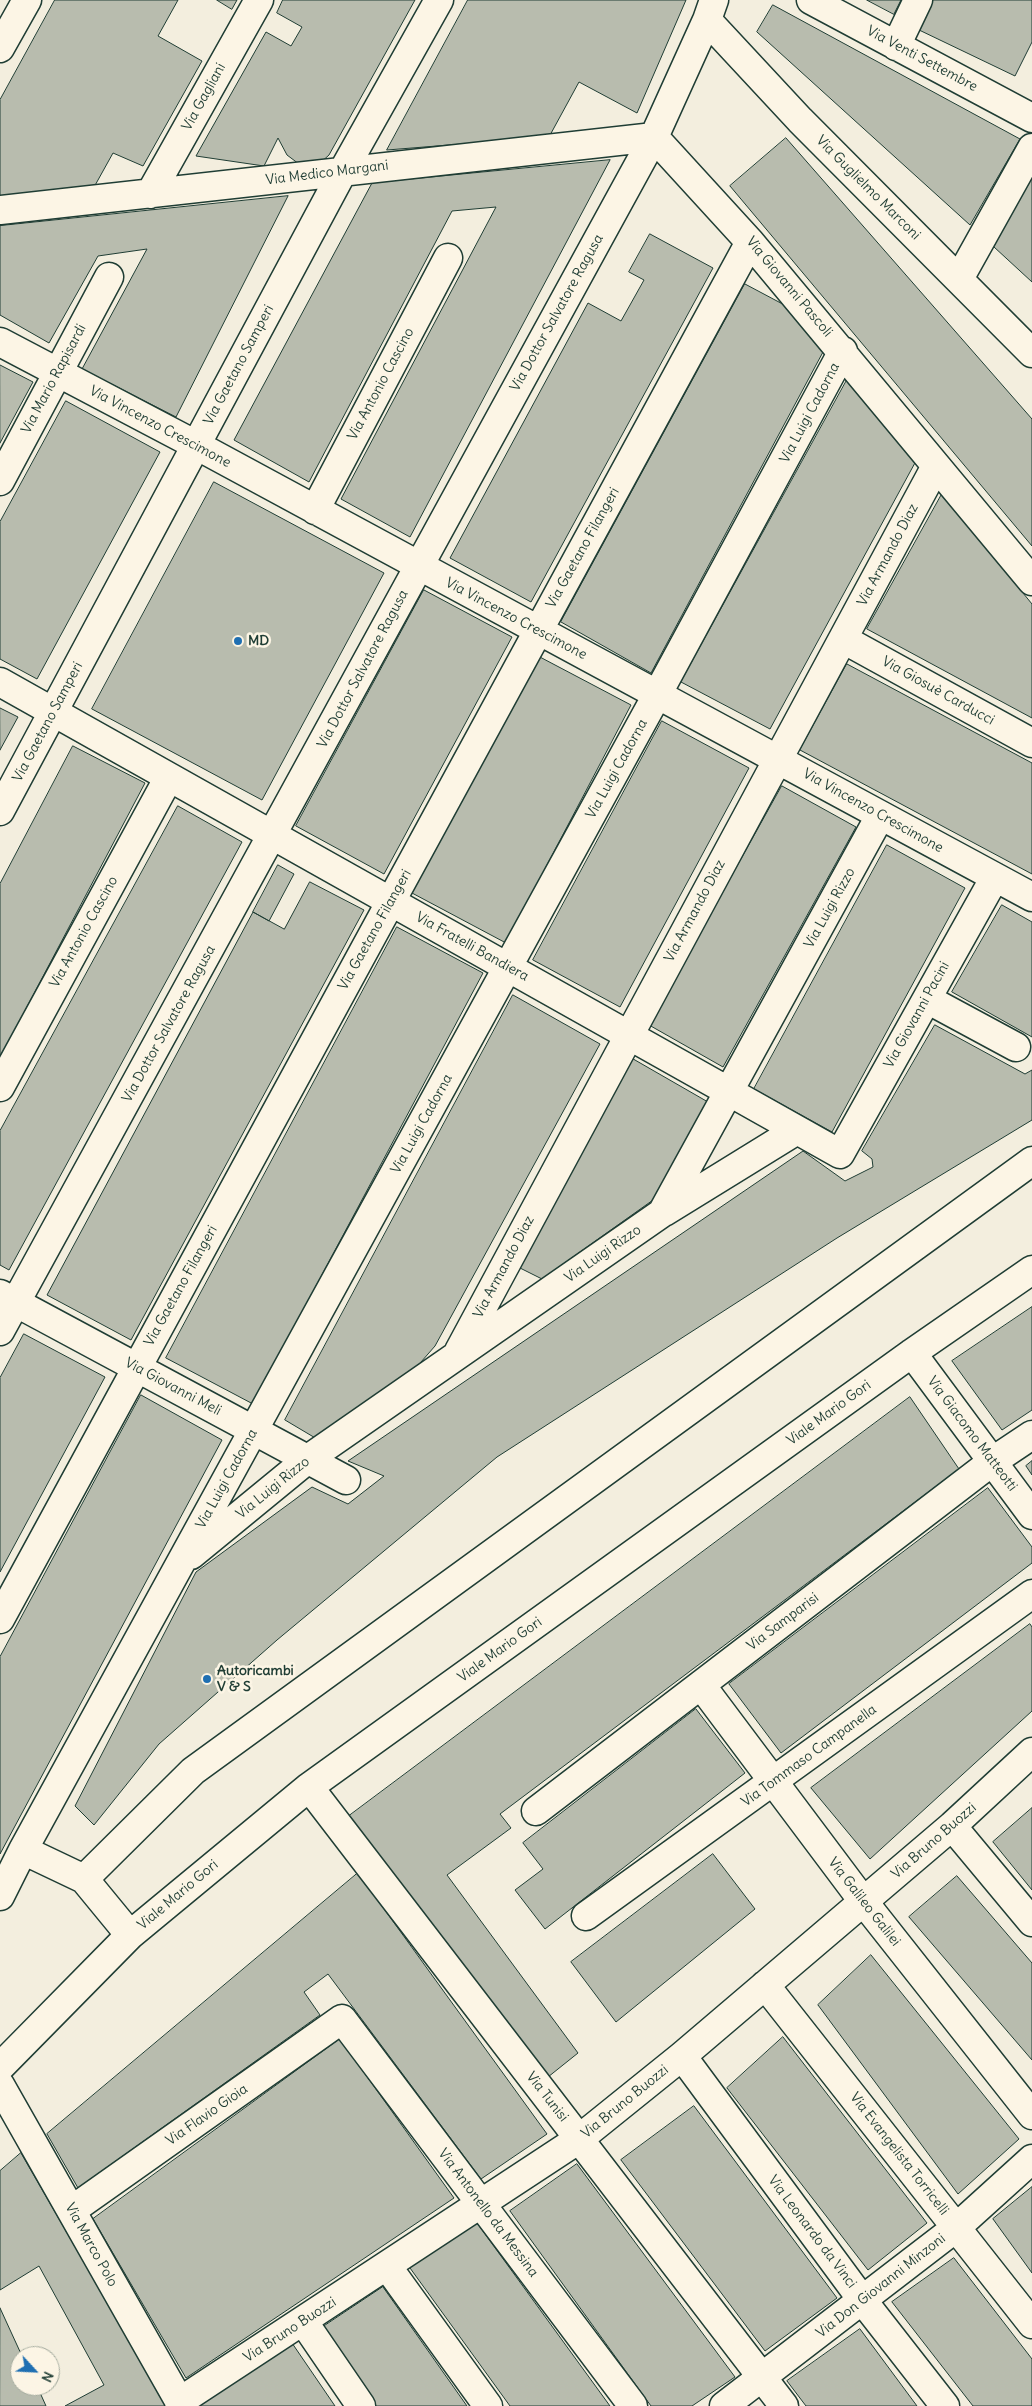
<!DOCTYPE html>
<html>
<head>
<meta charset="utf-8">
<style>
	body { margin:0 }
	#map { position:relative; width:1032px; height:2406px; overflow:hidden; background:#f3eede; font-family:Delius,sans-serif }
	canvas { display:block }
	.north { position:absolute; left:10px; top:2346px; width:50px; height:50px; box-sizing:border-box; background:#fcf5e5; border:1px solid #a4ab9e; border-radius:50%; rotate:115deg; font-size:14px; font-weight:700; line-height:20px; text-align:center; color:#1f3d34 }
	.north::after { content:''; display:block; margin:auto; width:18px; height:22px; background:#1f6fb2; clip-path:polygon(50% 0,100% 100%,50% 72%,0 100%) }
</style>
</head>
<body>
<div id="map">
<canvas width="1032" height="2406"></canvas>
<div class="north">N</div>
</div>
<script>
const g = document.querySelector('canvas').getContext('2d');
g.lineJoin = 'round';
function paint(path, color) { g.fillStyle = color; g.fill(path, 'evenodd'); }
function stroke(path, color, width, dash) { g.strokeStyle = color; g.lineWidth = width; g.lineCap = dash ? 'butt' : 'round'; g.setLineDash(dash || []); g.stroke(path); }
function label(font, color, halo, rows, align = 'center') {
  g.font = font + ' Delius,sans-serif'; g.lineWidth = 5; g.setLineDash([]); g.textBaseline = 'middle'; g.strokeStyle = halo; g.fillStyle = color; for (const [text, x, y, turn = 0] of rows) {
    g.save(); g.translate(x, y); g.rotate((+turn || 0) * Math.PI / 180); g.textAlign = isNaN(turn) ? turn : align; if (halo) g.strokeText(text, 0, 0); g.fillText(text, 0, 0); g.restore();
  }
}
const building = new Path2D(`
	M55,0H178L158,36L202,61L143,166L113,153L93,189L0,200V100Z
	M217,0H237L232,9Z
	M283,0H415L329,155L319,164H299L287,155L278,138L264,166L196,156L266,32L291,46L302,27L277,13Z
	M468,0H686L637,113L579,82L549,137L387,150Z
	M867,0H901L894,14Z
	M931,0H1032V42L1015,76L917,29Z
	M773,5L1020,139L970,225L757,32Z
	M786,138L1032,419V546L730,186Z
	M610,160L410,537L341,499L496,207L452,211L309,482L234,440L372,183Z
	M1032,176V282L994,247Z
	M288,196L176,417L82,369L147,249L98,256L49,343L0,315V226Z
	M650,234L713,268L531,602L450,558L588,303L621,321L644,280L629,272Z
	M745,284L792,309L823,352L651,673L561,622Z
	M0,365L33,382L0,443Z
	M847,380L916,461L770,729L681,682Z
	M66,401L160,452L37,679L0,659V522Z
	M214,482L384,573L262,800L92,709Z
	M942,494L1032,604V718L867,629Z
	M424,590L512,637L384,874L296,826Z
	M538,656L631,705L506,943L412,893Z
	M847,664L1032,763V874L800,750Z
	M0,708L18,717L0,750Z
	M662,721L749,768L620,1007L533,960Z
	M73,746L145,783L0,1058V884Z
	M782,786L856,827L723,1067L649,1025Z
	M178,806L242,842L9,1270L0,1265V1131Z
	M887,845L965,888L832,1132L754,1089Z
	M278,865L294,874L269,921L253,912Z
	M310,882L364,910L131,1340L47,1295L253,912L284,929Z
	M1002,905L1032,922V1037L952,992Z
	M397,927L483,973L253,1404L166,1358Z
	M513,995L600,1044L435,1346L414,1370L317,1439L285,1420Z
	M935,1025L1025,1074L1032,1070V1120L837,1238L497,1457L277,1640L159,1744L94,1825L75,1806L196,1572L312,1487L348,1504L384,1476L348,1461L803,1151L845,1181L873,1167L872,1159L862,1151Z
	M628,1056L708,1102L653,1200L542,1279L520,1268Z
	M1032,1307V1410L1002,1430L952,1361Z
	M24,1334L105,1377L0,1572V1378Z
	M141,1395L222,1440L0,1854V1657Z
	M910,1397L959,1469L500,1814L511,1828L447,1875L578,2053L548,2077L349,1816Z
	M1032,1461V1475L1026,1466Z
	M988,1488L1032,1547V1563L781,1753L729,1684Z
	M1030,1624L1032,1627V1711L870,1859L811,1788Z
	M696,1709L745,1773L545,1929L515,1890L543,1869L523,1843Z
	M1032,1808V1890L993,1842Z
	M713,1854L755,1909L616,2022L571,1962Z
	M358,1873L547,2134L481,2179L328,1974L304,1992L320,2015L78,2188L47,2134Z
	M957,1876L1032,1963V2060L909,1917Z
	M871,1955L1019,2139L958,2194L818,2005Z
	M783,2037L927,2223L868,2270L727,2088Z
	M340,2039L454,2198L186,2378L93,2219Z
	M694,2106L837,2298L765,2351L621,2160Z
	M21,2153L167,2406H65L104,2385L39,2266L0,2290V2171Z
	M577,2164L735,2377L692,2406H651L510,2211Z
	M1032,2187V2273L993,2219Z
	M477,2223L610,2406H510L410,2268Z
	M954,2258L1032,2359V2406H973L892,2302Z
	M383,2287L467,2406H374L320,2329Z
	M0,2308L22,2356H20V2386H37L46,2406H0Z
	M860,2329L917,2406H806L787,2381Z
	M292,2343L335,2406H197Z`);
const minor = new Path2D(`
	M811,0L1032,118
	M707,20L800,120L1032,353
	M896,46L918,0
	M0,48L27,0
	M150,194L259,0
	M0,210L654,137L750,242L1032,581
	M959,279L1032,148
	M0,342L196,445L1032,897
	M0,481L109,277
	M315,510L448,258
	M843,639L1032,743
	M0,682L840,1154L995,877
	M0,811L343,171L439,0
	M927,999L1016,1047
	M0,1087L169,777
	M664,1212L797,1130
	M0,1294L346,1480
	M0,1331L654,137L707,20L714,0
	M459,1351L936,466
	M912,1353L1032,1515
	M191,1555L308,1459L662,1213L880,816
	M0,1619L750,242
	M701,1685L863,1901L1032,2115
	M309,1787L784,2406
	M536,1811L993,1461L1032,1435
	M952,1826L1032,1922
	M23,1850L84,1879L130,1935
	M84,1879L193,1771L1032,1161
	M0,1896L23,1850L657,695L843,351
	M586,1916L1032,1594
	M765,1985L1032,2324
	M682,2056L863,2301L945,2406
	M0,2067L130,1935L309,1787L912,1353L1032,1270
	M0,2085L182,2406
	M72,2210L342,2019L633,2406
	M387,2266L488,2406
	M303,2321L361,2406
	M179,2402L579,2139L682,2056L952,1826L1032,1752
	M724,2406L957,2227L1032,2159`);
const markers = [
	[238,641,5,"#1f6fb2"],
	[207,1679,5,"#1f6fb2"]
];
const streetNames = [
	["Via Venti Settembre",922,59,28],
	["Via Gagliani",204,97,-61],
	["Via Medico Margani",327,173,-7],
	["Via Guglielmo Marconi",868,188,45],
	["Via Giovanni Pascoli",789,287,50],
	["Via Dottor Salvatore Ragusa",557,313,-61],
	["Via Gaetano Samperi",239,365,-62],
	["Via Mario Rapisardi",54,379,-62],
	["Via Antonio Cascino",381,384,-62],
	["Via Luigi Cadorna",810,413,-62],
	["Via Vincenzo Crescimone",160,427,28],
	["Via Gaetano Filangeri",583,548,-61],
	["Via Armando Diaz",888,555,-62],
	["Via Vincenzo Crescimone",516,619,28],
	["Via Dottor Salvatore Ragusa",363,669,-62],
	["Via Giosuè Carducci",938,691,29],
	["Via Gaetano Samperi",48,722,-62],
	["Via Luigi Cadorna",617,769,-61],
	["Via Vincenzo Crescimone",873,811,29],
	["Via Luigi Rizzo",830,908,-61],
	["Via Armando Diaz",695,911,-62],
	["Via Gaetano Filangeri",375,930,-61],
	["Via Antonio Cascino",84,932,-61],
	["Via Fratelli Bandiera",472,947,29],
	["Via Giovanni Pacini",917,1015,-61],
	["Via Dottor Salvatore Ragusa",169,1024,-61],
	["Via Luigi Cadorna",422,1124,-61],
	["Via Luigi Rizzo",603,1254,-35],
	["Via Armando Diaz",504,1267,-62],
	["Via Gaetano Filangeri",181,1286,-61],
	["Via Giovanni Meli",173,1387,28],
	["Viale Mario Gori",829,1413,-36],
	["Via Giacomo Matteotti",972,1434,53],
	["Via Luigi Cadorna",227,1479,-61],
	["Via Luigi Rizzo",273,1488,-39],
	["Via Samparisi",783,1622,-37],
	["Viale Mario Gori",500,1650,-36],
	["Via Tommaso Campanella",809,1756,-36],
	["Via Bruno Buozzi",934,1841,-41],
	["Viale Mario Gori",178,1895,-40],
	["Via Galileo Galilei",864,1902,52],
	["Via Tunisi",547,2097,52],
	["Via Bruno Buozzi",625,2102,-39],
	["Via Flavio Gioia",207,2115,-35],
	["Via Evangelista Torricelli",899,2154,52],
	["Via Antonello da Messina",488,2213,53],
	["Via Leonardo da Vinci",812,2232,53],
	["Via Marco Polo",91,2245,61],
	["Via Don Giovanni Minzoni",881,2286,-38],
	["Via Bruno Buozzi",290,2330,-33]
];
const poiNames = [
	["MD",248,641],
	["Autoricambi",217,1671],
	["V & S",217,1687]
];
paint(building, '#b8bcae');
stroke(building, '#1f3d34', 1);
stroke(minor, '#1f3d34', 31);
stroke(minor, '#fcf5e5', 28);
for (const [x, y, r, color] of markers) { const dot = new Path2D(); dot.arc(x, y, r, 0, 2 * Math.PI); g.fillStyle = color; g.fill(dot); stroke(dot, '#fcf5e5', 2); }
label('14px', '#1f3d34', '#fcf5e5', streetNames);
label('bold 14px', '#1f3d34', '#fcf5e5', poiNames, 'left');
</script>
</body>
</html>
